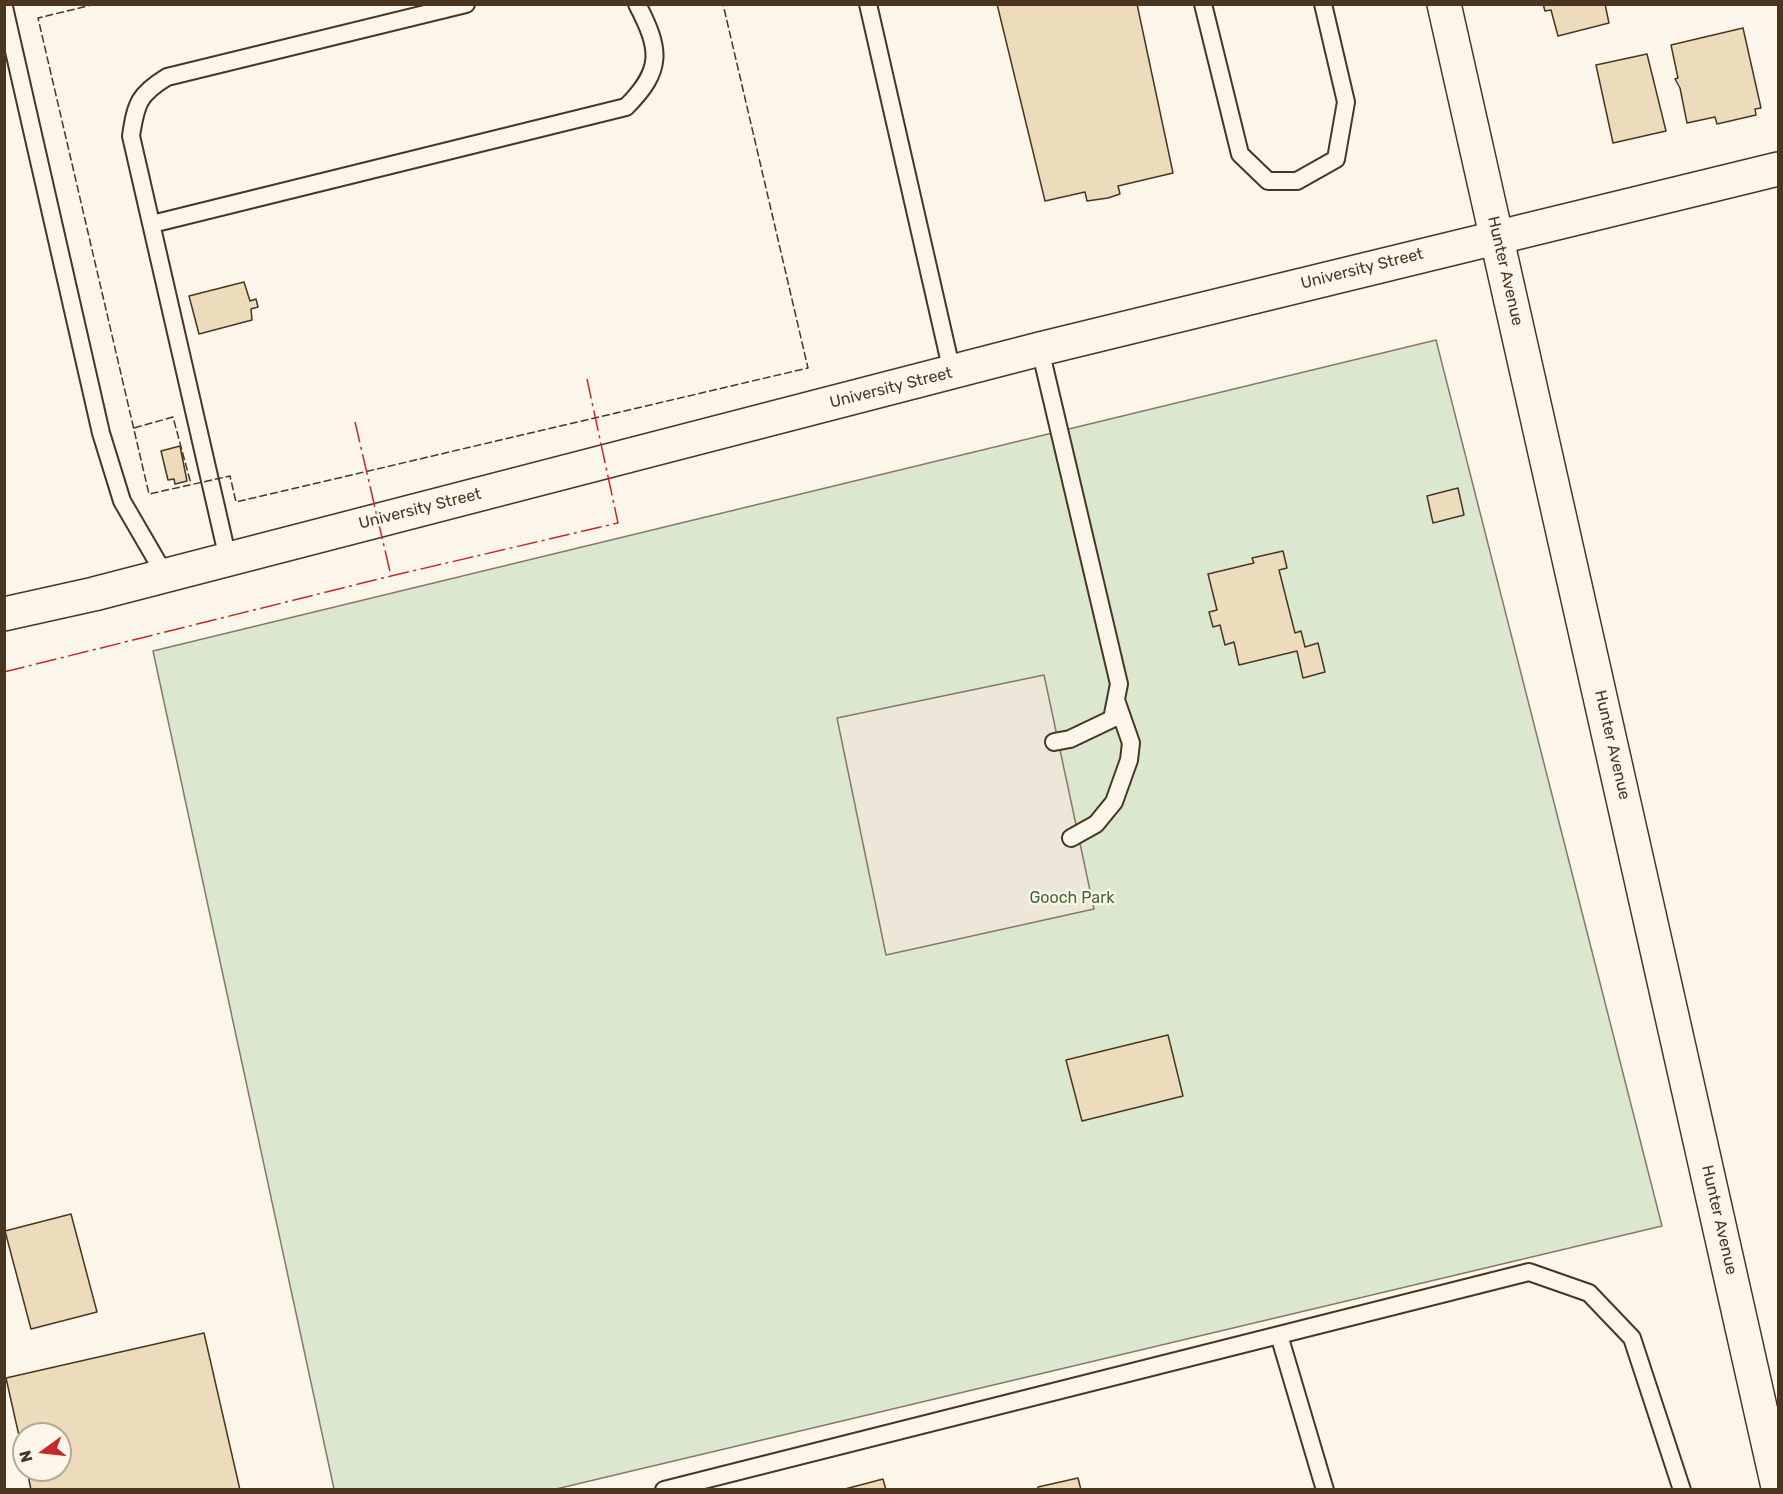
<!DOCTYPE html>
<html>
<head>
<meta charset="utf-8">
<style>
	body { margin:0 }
	#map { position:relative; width:1783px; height:1494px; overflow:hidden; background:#fbf6e9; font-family:Rubik,sans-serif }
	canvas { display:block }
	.frame { position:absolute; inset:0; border:6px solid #4a3520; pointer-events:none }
	.north { position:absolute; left:12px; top:1422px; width:60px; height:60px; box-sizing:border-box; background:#fbf6e9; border:2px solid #b4a999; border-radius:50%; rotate:255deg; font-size:16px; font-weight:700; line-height:24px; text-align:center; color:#4a3520 }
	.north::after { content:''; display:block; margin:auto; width:21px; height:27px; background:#c62828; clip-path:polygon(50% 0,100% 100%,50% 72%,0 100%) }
</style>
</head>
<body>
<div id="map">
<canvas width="1783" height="1494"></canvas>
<div class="frame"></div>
<div class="north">N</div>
</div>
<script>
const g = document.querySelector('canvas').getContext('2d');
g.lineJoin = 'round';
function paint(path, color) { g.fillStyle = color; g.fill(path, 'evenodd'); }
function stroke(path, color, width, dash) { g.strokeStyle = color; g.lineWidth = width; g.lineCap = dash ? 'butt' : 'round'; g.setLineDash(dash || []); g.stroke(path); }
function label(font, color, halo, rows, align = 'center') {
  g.font = font + ' Rubik,sans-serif'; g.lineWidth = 4.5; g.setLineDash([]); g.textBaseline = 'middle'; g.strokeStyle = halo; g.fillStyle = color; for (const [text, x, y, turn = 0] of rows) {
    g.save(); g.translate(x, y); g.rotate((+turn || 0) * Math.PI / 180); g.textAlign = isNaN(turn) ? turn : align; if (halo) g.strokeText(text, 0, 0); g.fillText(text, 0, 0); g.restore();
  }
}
const green = new Path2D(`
	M1436,340L1662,1226L556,1489H334L153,651Z`);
const parking = new Path2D(`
	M1044,675L1094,909L886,955L837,718Z`);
const building = new Path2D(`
	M997,4H1137L1173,173L1118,186L1120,194L1108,198L1087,201L1085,192L1045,201Z
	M1543,4H1605L1609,23L1558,36L1551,10L1545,11Z
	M1743,28L1761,108L1755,109L1756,115L1717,124L1715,117L1687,123L1680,88L1675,79L1678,78L1671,45Z
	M1647,54L1666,131L1613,143L1596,65Z
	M244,282L250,301L256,299L258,307L251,309L252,320L199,334L189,296Z
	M180,446L187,481L175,484L174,479L168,480L161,451Z
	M1458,488L1464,515L1433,523L1427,496Z
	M1283,551L1287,568L1279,570L1295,633L1301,631L1305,647L1318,643L1325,672L1303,678L1297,651L1239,665L1234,642L1225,645L1220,625L1213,627L1209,612L1217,610L1208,574L1254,563L1252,558Z
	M1168,1035L1183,1096L1082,1121L1066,1060Z
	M71,1214L97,1312L31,1329L5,1231Z
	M204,1333L240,1490H31L27,1470H60V1434H24V1458L6,1378Z
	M1078,1478L1081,1490H1038V1487Z
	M883,1479L886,1490H845V1489Z`);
const service = new Path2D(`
	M868,4L952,372
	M1203,4L1240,154L1268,181H1297L1336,159L1346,102L1323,4
	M4,7L101,433L122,501L165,575
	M152,224L626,107C663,70 661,50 637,4
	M1040,349L1119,684L1112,719L1070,739L1054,742
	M228,559L131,136C136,103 139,94 167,77L466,4
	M1071,838L1096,824L1114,802L1129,760L1131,743L1116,700
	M1279,1335L1325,1490
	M664,1490L1529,1272L1589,1293L1632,1338L1682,1490`);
const minor = new Path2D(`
	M1444,4L1778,1487`);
const tertiary = new Path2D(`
	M4,614L94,594L1040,349L1778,169`);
const fence = new Path2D(`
	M96,4L38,18L149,494L230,476L236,502L808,368L723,4
	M134,428L173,417L191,484`);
const power = new Path2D(`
	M355,422L391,576
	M4,672L391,576L618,523L587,379`);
const streetNames = [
	["University Street",1362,269,-14],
	["Hunter Avenue",1505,271,77],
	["University Street",891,388,-14],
	["University Street",420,509,-14],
	["Hunter Avenue",1612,745,77],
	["Hunter Avenue",1719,1220,77]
];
const parkNames = [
	["Gooch Park",1072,898]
];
paint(green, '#dce7d0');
stroke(green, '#887966', 1.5);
paint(parking, '#ede7d9');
stroke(parking, '#887966', 1.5);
paint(building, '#ecdcbc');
stroke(building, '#4a3520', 1.5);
stroke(service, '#4a3520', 20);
stroke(minor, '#4a3520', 36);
stroke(tertiary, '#4a3520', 36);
stroke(service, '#fbf6e9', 16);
stroke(minor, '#fbf6e9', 33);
stroke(tertiary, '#fbf6e9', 33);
stroke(fence, '#4a3520', 1.5, [8, 3]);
stroke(power, '#c62828', 1.5, [21, 4.5, 3, 4.5]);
label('16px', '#4a3520', '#fbf6e9', streetNames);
label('16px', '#436837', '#fbf6e9', parkNames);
</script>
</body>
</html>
